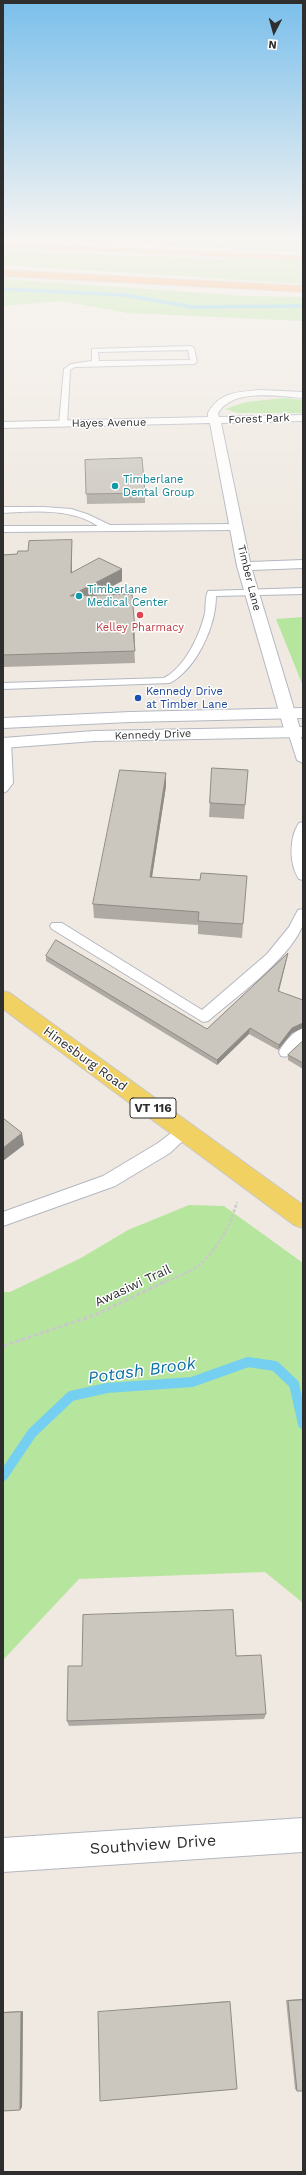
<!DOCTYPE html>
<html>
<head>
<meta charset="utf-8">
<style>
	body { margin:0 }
	#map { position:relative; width:306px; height:2175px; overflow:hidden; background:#efe9e1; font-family:"Work Sans",sans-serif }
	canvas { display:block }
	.frame { position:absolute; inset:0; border:4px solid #2e2e2e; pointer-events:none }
	.north { position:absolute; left:254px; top:12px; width:40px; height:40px; -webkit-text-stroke:3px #fff; paint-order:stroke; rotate:186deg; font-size:11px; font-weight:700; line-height:16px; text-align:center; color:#2e2e2e }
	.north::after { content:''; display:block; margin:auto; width:14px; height:18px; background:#2e2e2e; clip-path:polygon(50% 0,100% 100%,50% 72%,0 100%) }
</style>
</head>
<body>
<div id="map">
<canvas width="306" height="2175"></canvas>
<div class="frame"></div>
<div class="north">N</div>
</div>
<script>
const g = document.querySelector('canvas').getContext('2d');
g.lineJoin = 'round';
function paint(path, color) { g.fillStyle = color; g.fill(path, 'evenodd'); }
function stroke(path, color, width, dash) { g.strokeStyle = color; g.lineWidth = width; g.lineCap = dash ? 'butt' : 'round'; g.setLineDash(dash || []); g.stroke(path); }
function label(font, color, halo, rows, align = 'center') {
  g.font = font + ' "Work Sans",sans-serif'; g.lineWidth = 3; g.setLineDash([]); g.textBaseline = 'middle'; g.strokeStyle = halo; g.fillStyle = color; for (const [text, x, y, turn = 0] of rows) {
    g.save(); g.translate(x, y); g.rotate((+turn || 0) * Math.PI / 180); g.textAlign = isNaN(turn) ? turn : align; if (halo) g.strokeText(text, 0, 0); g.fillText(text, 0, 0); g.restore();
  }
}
const green = new Path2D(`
	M26,239H303V252Z
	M3,250L221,259L238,257L303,260V284L3,265Z
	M3,279L248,296L303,297V321L127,313L62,301L3,306Z
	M284,398L303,400V413H238L225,409L246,402Z
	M303,617V686L276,619Z
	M189,1205L224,1206L303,1263V1603L265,1572L79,1579L3,1660V1292H10L81,1258L128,1230Z`);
const streamFar1 = new Path2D(`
	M3,289L125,295L192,307L303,306`);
const stream = new Path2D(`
	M3,1476L32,1433L71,1396L107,1388L192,1382L248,1362L275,1366L294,1384L303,1424`);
const pathFar1 = new Path2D(`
	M162,1283C173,1278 189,1273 199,1265C218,1249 230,1226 237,1202`);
const path = new Path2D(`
	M3,1346L95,1315L164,1282`);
const lane = new Path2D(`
	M191,346L194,348L197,362L194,364L75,367L70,370L67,424L63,426L59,424L64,369L71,364L92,361V349ZM188,350L190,360L99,361L98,352Z
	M3,507H44L71,509L87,514L110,525L236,524L240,527L236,530L3,532V526H98C71,508 34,511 3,513Z
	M303,588V594L216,596C216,626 197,668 170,683L3,689V683L164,678C185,667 200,635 205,613C206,606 205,597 208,591Z
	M293,729C305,732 303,753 303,763L297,760L288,732Z
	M3,739L9,740L11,742L13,783L7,791L3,793Z
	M303,822V880L299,879C289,864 289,838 299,823Z
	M303,909C303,914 304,922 302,927C287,961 237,996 208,1021L203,1022L52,929L50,926L52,923H62L202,1010L267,954L289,927L298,910Z
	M303,1028V1043C296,1050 292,1059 281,1056L279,1052C283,1043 294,1031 303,1028Z
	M184,1125L189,1127L192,1131L189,1135L170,1153L115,1186L3,1226V1212L103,1176L158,1143L179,1127Z`);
const street = new Path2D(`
	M260,390L303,392V398C278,396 233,388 218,413L219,417L303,415V421L221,423L250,562L303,560V568L252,570L301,732L299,735H287L285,732L237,566L210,423L3,428V422L208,417V413C220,392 237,392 260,390Z
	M303,1818V1852L3,1872V1838Z`);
const secondary = new Path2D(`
	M303,708V718L130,722L3,728V718L130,712Z
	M303,727V737L94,741L3,748V738L94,731Z`);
const primary = new Path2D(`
	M3,991L10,993L303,1205V1228L294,1225L3,1009Z`);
const highway = new Path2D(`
	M3,243L303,256V260L3,247Z
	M3,270L303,286V292L3,276Z`);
const wall = new Path2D(`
	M85,460L145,493V503L87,504Z
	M72,540V573L122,581L95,596L135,630V643H134L135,663L3,667V555L17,554L28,551Z
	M212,768L245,805L244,819L209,817Z
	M166,786L152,877L243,924L242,938L198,934V925L94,918L93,904Z
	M288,953L287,958L279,992L303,1000V1028L292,1033L278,1050L249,1034L217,1065L46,961V956L207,1029Z
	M303,1041V1069L288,1060V1055Z
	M236,1656L266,1714L264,1719L69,1726L67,1721L82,1666Z
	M303,1999V2091H297L295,2089L286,2000Z
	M228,2001L230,2002L98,2012H99Z
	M23,2011L22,2107L20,2110L3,2111V2012Z`);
const shadedWall = new Path2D(`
	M72,540V585L71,573Z
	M122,569V581L71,608L70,596Z
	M166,773V786L150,890V877Z
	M3,821L4,828L3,829Z
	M288,953L287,958L277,997L278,991Z
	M303,1023V1028L292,1033L278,1050L279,1045L292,1028Z
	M250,1028L249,1034L217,1065V1060Z
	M22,1133L24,1145L3,1161V1148Z
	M23,2011L22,2107L20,2110L21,2012Z`);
const building = new Path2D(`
	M142,458L145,493L86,494L85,460Z
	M72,540L71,573L99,558L122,569L70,596L132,594L135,630H133L135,651L3,655V555L17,554L18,551H28L29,541Z
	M212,768L248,770L245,805L210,803Z
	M120,770L166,773L150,877L200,880L201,873L247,876L243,924L198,921L199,912L93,904Z
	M56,940L207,1029L288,953L278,991L303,1000V1023L292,1028L279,1045L250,1028L217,1060L46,956Z
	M303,1041V1063L288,1055Z
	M3,1118L22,1133L3,1148Z
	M233,1610L236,1656L261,1655L266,1714L67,1721L68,1666H82L83,1615Z
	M303,2000V2091H297L288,2001Z
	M230,2002L237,2089L100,2101L98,2012Z
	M21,2012L20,2110L3,2111V2013Z`);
const markers = [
	[115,486,4,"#0f9aa8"],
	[79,596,4,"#0f9aa8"],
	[140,615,4,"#e0444e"],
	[138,698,4,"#1a4fb4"]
];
const farStreetnames = [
	["Forest Park",259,419,-2],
	["Hayes Avenue",109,423,-1],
	["Timber Lane",249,578,76],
	["Kennedy Drive",153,735,-2]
];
const farCulturenames = [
	["Timberlane",123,480],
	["Dental Group",123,493],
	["Timberlane",87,590],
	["Medical Center",87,603]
];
const farHealthnames = [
	["Kelley Pharmacy",140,628]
];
const farTransitnames = [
	["Kennedy Drive",146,692],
	["at Timber Lane",146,705]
];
const shields = [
	[153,1108,46]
];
const shieldNames = [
	["VT 116",153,1108]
];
const streetNames = [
	["Hinesburg Road",85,1059,36],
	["Awasiwi Trail",133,1286,-25]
];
const nearStreetnames = [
	["Southview Drive",153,1845,-4]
];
const nearWaternames = [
	["Potash Brook",142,1371,-8]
];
paint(green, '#b6e59e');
stroke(streamFar1, '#75cff0', 3.5);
stroke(stream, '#75cff0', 10);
stroke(lane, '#b4b7c1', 2);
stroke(street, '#b4b7c1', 2);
stroke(secondary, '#b4b7c1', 2);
stroke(primary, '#c9c9c9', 2);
stroke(highway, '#c9c9c9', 2);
stroke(pathFar1, '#c9c9c9', 2.5, [3, 2]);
stroke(path, '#c9c9c9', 3, [4, 2.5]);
paint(lane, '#fff');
paint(street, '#fff');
paint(secondary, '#fff');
paint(primary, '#f2d163');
paint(highway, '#ffa35c');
paint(wall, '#afaba4');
paint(shadedWall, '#8e8b86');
paint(building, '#cbc7bf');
stroke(building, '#8e8b86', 1);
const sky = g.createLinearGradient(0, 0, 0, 544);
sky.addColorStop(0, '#7abfeb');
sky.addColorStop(0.44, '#f8f5f2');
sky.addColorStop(1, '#f8f5f200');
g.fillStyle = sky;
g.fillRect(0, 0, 306, 544);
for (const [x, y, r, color] of markers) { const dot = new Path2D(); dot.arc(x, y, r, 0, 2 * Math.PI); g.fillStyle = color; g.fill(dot); stroke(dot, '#fff', 1.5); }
label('11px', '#2e2e2e', '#fff', farStreetnames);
label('11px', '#0d838f', '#fff', farCulturenames, 'left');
label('11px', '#be3a42', '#fff', farHealthnames);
label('11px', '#164399', '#fff', farTransitnames, 'left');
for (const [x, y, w] of shields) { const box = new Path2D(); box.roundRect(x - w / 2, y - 10, w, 20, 3); g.fillStyle = '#fff'; g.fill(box); stroke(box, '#2e2e2e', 1); }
label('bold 12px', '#2e2e2e', null, shieldNames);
label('13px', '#2e2e2e', '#fff', streetNames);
label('16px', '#2e2e2e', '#fff', nearStreetnames);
label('italic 17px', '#0d6fa3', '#fff', nearWaternames);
</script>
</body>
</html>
